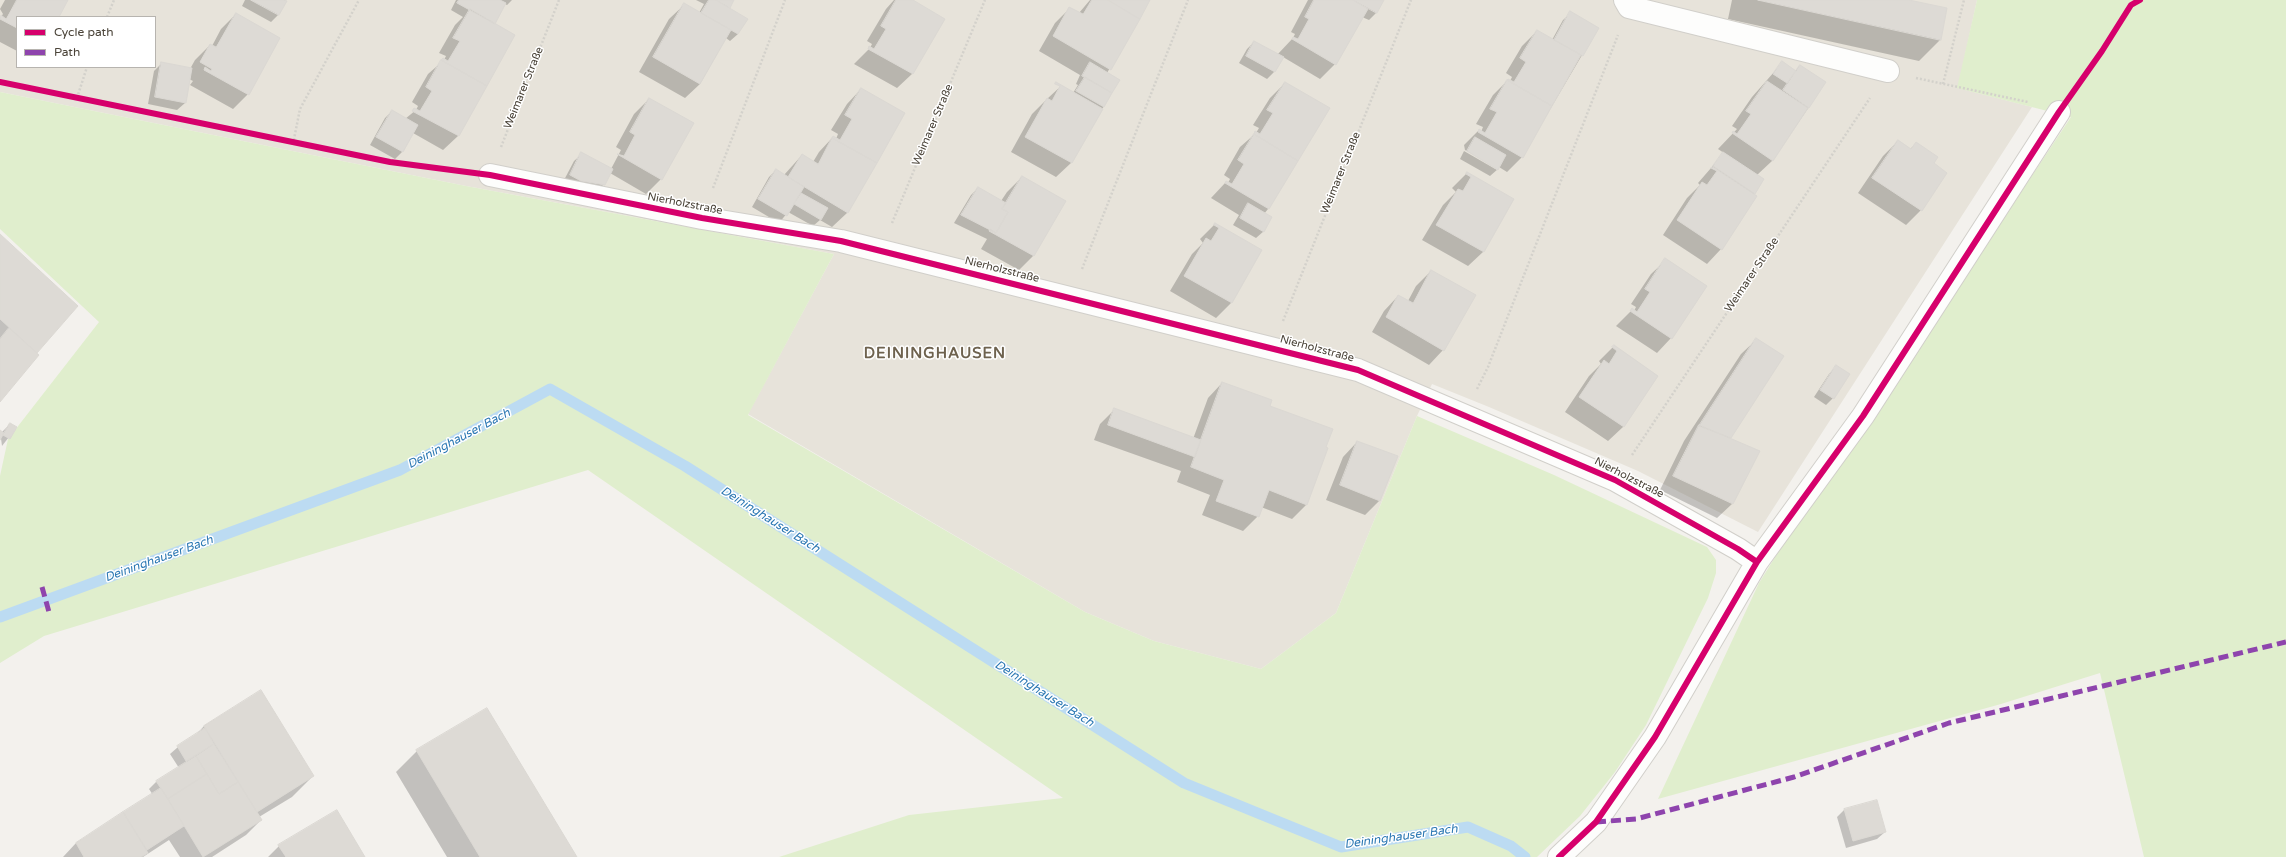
<!DOCTYPE html>
<html>
<head>
<meta charset="utf-8">
<style>
	body { margin:0 }
	#map { position:relative; width:2286px; height:857px; overflow:hidden; background:#f3f1ed; font-family:"Varela Round",sans-serif }
	canvas { display:block }
	.legend { position:absolute; left:16px; top:16px; width:140px; height:52px; box-sizing:border-box; background:#fff; border:1px solid #b7b4af; margin:0; padding:5px 7px; list-style:none; font-size:12px; color:#4a4338 }
	.legend li { display:flex; align-items:center; gap:8px; height:20px }
	.legend b { width:20px; border:1px solid #b7b4af }
</style>
</head>
<body>
<div id="map">
<canvas width="2286" height="857"></canvas>
<ul class="legend">
<li><b style="height:5px;background:#d6006c"></b>Cycle path</li>
<li><b style="height:5px;background:#8e44ad"></b>Path</li>
</ul>
</div>
<script>
const g = document.querySelector('canvas').getContext('2d');
g.lineJoin = 'round';
function paint(path, color) { g.fillStyle = color; g.fill(path, 'evenodd'); }
function stroke(path, color, width, dash) { g.strokeStyle = color; g.lineWidth = width; g.lineCap = dash ? 'butt' : 'round'; g.setLineDash(dash || []); g.stroke(path); }
function label(font, color, halo, rows, align = 'center') {
  g.font = font + ' "Varela Round",sans-serif'; g.lineWidth = 3; g.setLineDash([]); g.textBaseline = 'middle'; g.strokeStyle = halo; g.fillStyle = color; for (const [text, x, y, turn = 0] of rows) {
    g.save(); g.translate(x, y); g.rotate((+turn || 0) * Math.PI / 180); g.textAlign = isNaN(turn) ? turn : align; if (halo) g.strokeText(text, 0, 0); g.fillText(text, 0, 0); g.restore();
  }
}
const residential = new Path2D(`
	M0,0H1977L1958,88L2032,107L1758,532L1638,471L1489,407L1432,384L1417,416L1336,613L1261,669L1154,641L1085,612L748,414L834,254L466,186L0,92ZM17,17H155V67H17Z`);
const green = new Path2D(`
	M1977,0H2286V857H2144L2100,673L2001,704L1658,799L1759,583L1795,525L1860,434L2071,117L1957,88Z
	M0,92L466,186L834,254L748,415L1085,612L1154,641L1261,669L1336,613L1417,416L1554,475L1707,547L1716,560V573L1708,598L1646,725L1615,772L1580,816L1537,857H779L909,815L1063,798L588,470L44,636L0,663V476L8,439L99,322L0,229Z`);
const shadow = new Path2D(`
	M5,0H67L57,17H17V51L0,42V18L3,14L0,9Z
	M245,0H285V2L278,15L271,22L242,6Z
	M456,0H512L507,5L505,4L494,24L514,35L458,136L443,150L413,133L402,152L395,159L370,145L385,118L392,111L405,119L416,110L418,106L412,102L428,74L444,60L446,56L439,53L455,25L463,17L451,10Z
	M696,0H733L728,8L738,34L730,41L726,38L700,84L685,98L639,72L669,19L684,5L699,13L704,4Z
	M894,0H911L944,19L912,74L897,88L854,64L870,48L872,44L867,41L886,9Z
	M1090,0H1149L1107,73L1119,80L1071,163L1056,177L1011,152L1032,114L1047,99L1061,86L1073,93L1078,85L1076,84L1080,75L1039,51L1055,23L1070,8L1079,13Z
	M1308,0H1383L1376,13L1369,20L1362,17L1335,64L1320,79L1283,57L1274,72L1267,79L1239,63L1247,49L1254,42L1277,55L1293,38L1295,34L1291,32Z
	M1732,0H1904L1946,9L1940,40L1919,61L1728,19Z
	M1571,13L1598,28L1522,157L1507,172L1499,167L1498,169L1490,176L1460,159L1464,151L1497,170V167L1465,150L1464,145L1479,130L1481,132L1483,127L1476,124L1493,95L1508,80L1510,81L1512,77L1506,73L1522,46L1537,31L1552,40L1563,20Z
	M236,14L248,94L233,109L190,85L193,81L189,79L185,103L177,110L148,104L154,71L162,63L190,69L195,60L210,45L212,46L221,29Z
	M1782,63L1795,71L1800,66L1809,107L1772,161L1757,175L1763,179L1721,249L1707,264L1663,235L1687,198L1700,185L1698,183L1724,153L1718,149L1737,129L1732,126L1752,97Z
	M1285,83L1268,209L1264,214V231L1256,238L1233,225L1239,215L1211,198L1226,182L1228,183L1230,179L1224,175L1240,147L1256,133L1259,128L1253,125L1270,98Z
	M861,89L904,114L847,213L832,227L820,220L813,226L788,212L779,223L752,207L769,177L776,170L784,175L802,155L813,162L819,152L833,137L836,139L838,134L831,130L847,104Z
	M649,99L661,179L646,194L610,173L604,184L596,192L563,182L574,161L582,154L611,169L621,150L616,147L634,114Z
	M1898,141L1910,149L1916,144L1932,164L1921,210L1906,225L1858,193L1883,156Z
	M1467,173L1513,200L1483,252L1468,266L1422,240L1443,205L1456,192L1452,188Z
	M1022,177L1064,201L1033,256L1019,270L981,249L987,239L954,223L971,195L978,188L1001,201L1007,192Z
	M1215,224L1261,251L1231,303L1216,318L1170,291L1192,254L1203,243L1200,239Z
	M0,235L77,306L36,353L0,400Z
	M1666,260L1671,338L1657,353L1616,326L1632,310L1634,311L1636,307L1631,304L1651,274Z
	M1431,271L1443,350L1429,365L1372,332L1384,311L1398,296L1408,301L1416,286Z
	M1756,340L1783,356L1729,439L1759,451L1732,504L1717,518L1660,490L1684,441L1741,354Z
	M1614,346L1657,376L1623,427L1608,441L1565,412L1589,376L1601,364L1599,361Z
	M1836,367L1833,398L1826,405L1814,397L1829,374Z
	M1222,383L1307,504L1292,519L1261,507L1258,516L1243,531L1202,515L1210,495L1177,482L1181,471L1094,440L1100,424L1115,409L1193,439L1208,398Z
	M10,424L16,428L2,446L0,431L2,432Z
	M1357,442L1380,500L1365,515L1326,500L1343,457Z
	M261,691L313,776L292,797L259,817L261,820L246,835L212,857H180L169,840L143,857H63L76,843L153,795L149,789L157,781L179,768L170,754L178,747L194,737L204,726Z
	M417,751L576,857H447L396,772Z
	M1876,801L1885,832L1877,839L1846,848L1837,817L1844,810Z
	M279,846L364,857H268Z`);
const stream = new Path2D(`
	M0,617L400,470L550,389L685,466L1184,783L1341,847L1468,827L1511,846L1525,857`);
const building = new Path2D(`
	M17,0H68L59,17H17V28L0,19L1,15L6,19Z
	M251,0H284L287,1L279,15Z
	M459,0H500L506,3L495,24L457,3Z
	M709,0H716L748,19L738,34L701,13Z
	M716,0H734L730,8Z
	M896,0H913L945,19L913,74L868,49L869,46L874,49L886,29L881,26Z
	M1092,0H1108L1140,19L1111,70L1053,36L1069,7L1083,14Z
	M1108,0H1150L1140,19Z
	M1314,0H1353L1368,9L1336,65L1292,39L1293,37L1298,39L1309,19L1305,17Z
	M1353,0H1384L1377,13Z
	M1758,0H1909L1947,8L1941,40Z
	M684,3L731,30L700,84L653,57Z
	M470,9L515,35L487,86L441,60L443,58L448,61L460,41L453,38Z
	M1570,11L1599,28L1583,56L1554,40Z
	M236,13L280,38L249,95L204,70L205,67L211,71L212,69L200,62L210,44L216,47Z
	M1537,30L1581,55L1552,106L1507,80L1508,79L1514,82L1526,62L1520,58Z
	M1254,41L1284,57L1275,72L1246,56Z
	M441,60L487,86L459,136L412,111L414,108L420,111L432,91L426,87Z
	M1782,61L1796,71L1787,83L1773,74Z
	M161,62L192,68L186,103L155,97Z
	M1090,62L1120,80L1112,93L1082,76Z
	M1800,65L1826,82L1809,108L1783,90Z
	M1085,77L1112,93L1104,107L1076,91Z
	M1507,80L1552,106L1523,158L1478,132L1479,129L1485,133L1497,112L1490,109Z
	M1767,81L1808,108L1773,161L1732,133L1733,131L1737,134L1751,114L1746,111Z
	M1056,82L1103,109L1072,163L1025,137L1047,98L1052,101L1060,86L1055,84Z
	M1285,82L1330,108L1298,161L1254,134L1255,131L1260,134L1273,113L1267,110Z
	M861,88L905,113L877,163L832,138L833,136L840,140L852,119L845,115Z
	M649,98L694,123L662,180L617,154L624,156L635,135L630,132Z
	M392,110L418,125L403,152L376,137Z
	M1254,134L1298,161L1269,209L1225,183L1226,181L1232,184L1244,164L1238,160Z
	M1475,137L1506,155L1498,170L1467,151Z
	M832,138L877,163L848,213L788,177L802,154L818,164Z
	M1898,140L1911,149L1916,142L1938,157L1934,163L1947,173L1922,211L1872,178Z
	M581,152L613,169L605,185L581,181L570,175Z
	M1723,152L1764,179L1755,194L1713,166Z
	M1713,167L1757,196L1722,250L1677,220L1702,182L1707,185L1717,171L1711,168Z
	M776,169L804,187L787,216L758,199Z
	M1467,172L1514,199L1484,252L1436,225L1458,189L1463,191L1471,177L1466,174Z
	M1022,176L1066,201L1034,256L989,231L990,229L996,233L1008,212L1002,209Z
	M978,187L1006,203L1002,209L1008,212L996,233L961,215Z
	M801,193L828,208L821,220L794,204Z
	M1248,203L1272,217L1264,232L1240,218Z
	M1215,223L1262,250L1232,303L1184,276L1206,238L1211,241L1219,228L1214,225Z
	M0,234L78,306L37,353L0,319Z
	M1665,258L1707,286L1672,339L1630,311L1632,308L1637,312L1650,292L1645,289Z
	M1431,270L1476,295L1444,351L1386,317L1398,295L1413,303Z
	M9,328L39,355L0,402V339Z
	M1756,338L1784,356L1731,438L1699,426Z
	M1614,345L1658,376L1624,427L1579,397L1604,360L1609,364L1617,351L1612,347Z
	M1836,365L1850,374L1834,399L1820,390Z
	M1222,382L1272,400L1270,406L1333,429L1326,447L1328,448L1307,505L1269,490L1259,517L1216,501L1224,480L1191,467Z
	M1114,408L1201,440L1195,457L1108,425Z
	M10,423L17,427L10,439L3,435Z
	M1699,425L1760,451L1733,504L1673,476Z
	M0,430L4,433L0,440Z
	M1357,441L1398,456L1380,501L1340,485Z
	M261,690L314,776L257,812L204,726Z
	M487,708L577,857H480L416,750Z
	M205,728L214,744L186,761L177,746Z
	M214,744L238,782L219,794L196,756Z
	M196,756L207,774L168,799L156,781Z
	M207,774L219,794L238,782L262,820L203,857L168,799Z
	M161,788L184,826L147,850L123,812Z
	M1877,800L1886,832L1853,841L1844,809Z
	M337,810L365,857H286L278,845Z
	M123,812L148,853L141,857H84L76,843Z`);
const path = new Path2D(`
	M107,17L114,0
	M1916,78L2028,102
	M1943,84L1964,0
	M77,98L87,67
	M293,144L300,109L359,0
	M501,147L559,0
	M713,188L785,0
	M892,223L985,0
	M1082,269L1188,0
	M1283,321L1411,0
	M1477,389L1488,367L1618,35
	M1632,455L1870,98`);
const minor = new Path2D(`
	M1625,0L1629,7L1888,71
	M490,175L702,218L841,241L1358,370L1615,480L1738,549L1757,562
	M1559,857L1596,822L1655,737L1757,562L1863,416L2059,112`);
const quiet = new Path2D(`
	M42,587L49,612
	M1596,822L1636,819L1794,777L1949,723L2286,642`);
const cycleway = new Path2D(`
	M0,82L390,162L490,175L702,218L841,241L1358,370L1615,480L1738,549L1757,562
	M1559,857L1596,822L1655,737L1757,562L1863,416L2059,112L2102,51L2131,5L2140,0`);
const streetNames = [
	["Weimarer Straße",524,88,-68],
	["Weimarer Straße",933,125,-67],
	["Weimarer Straße",1341,173,-68],
	["Nierholzstraße",685,204,11],
	["Nierholzstraße",1002,270,14],
	["Weimarer Straße",1752,275,-56],
	["Nierholzstraße",1317,349,15],
	["Nierholzstraße",1629,478,27]
];
const waterNames = [
	["Deininghauser Bach",459,439,-28],
	["Deininghauser Bach",770,520,32],
	["Deininghauser Bach",159,559,-20],
	["Deininghauser Bach",1044,694,32],
	["Deininghauser Bach",1401,837,-8]
];
const districtNames = [
	["DEININGHAUSEN",935,354]
];
paint(residential, '#e7e3da');
paint(green, '#e0eecd');
paint(shadow, '#0003');
stroke(stream, '#bcdbf2', 11);
paint(building, '#dddad5');
stroke(building, '#dbd8d3', 1);
stroke(minor, '#d1cfca', 24);
stroke(path, '#d3d1cb', 2.5, [2, 2]);
stroke(minor, '#fdfdfc', 22);
stroke(quiet, '#8e44ad', 5, [10, 5]);
stroke(cycleway, '#d6006c', 6);
label('11px', '#4a4338', '#fff', streetNames);
label('italic 12px', '#2a77b3', '#fff', waterNames);
g.letterSpacing = '1px';
label('bold 15px', '#6e624e', '#fff', districtNames);
g.letterSpacing = '0px';
</script>
</body>
</html>
